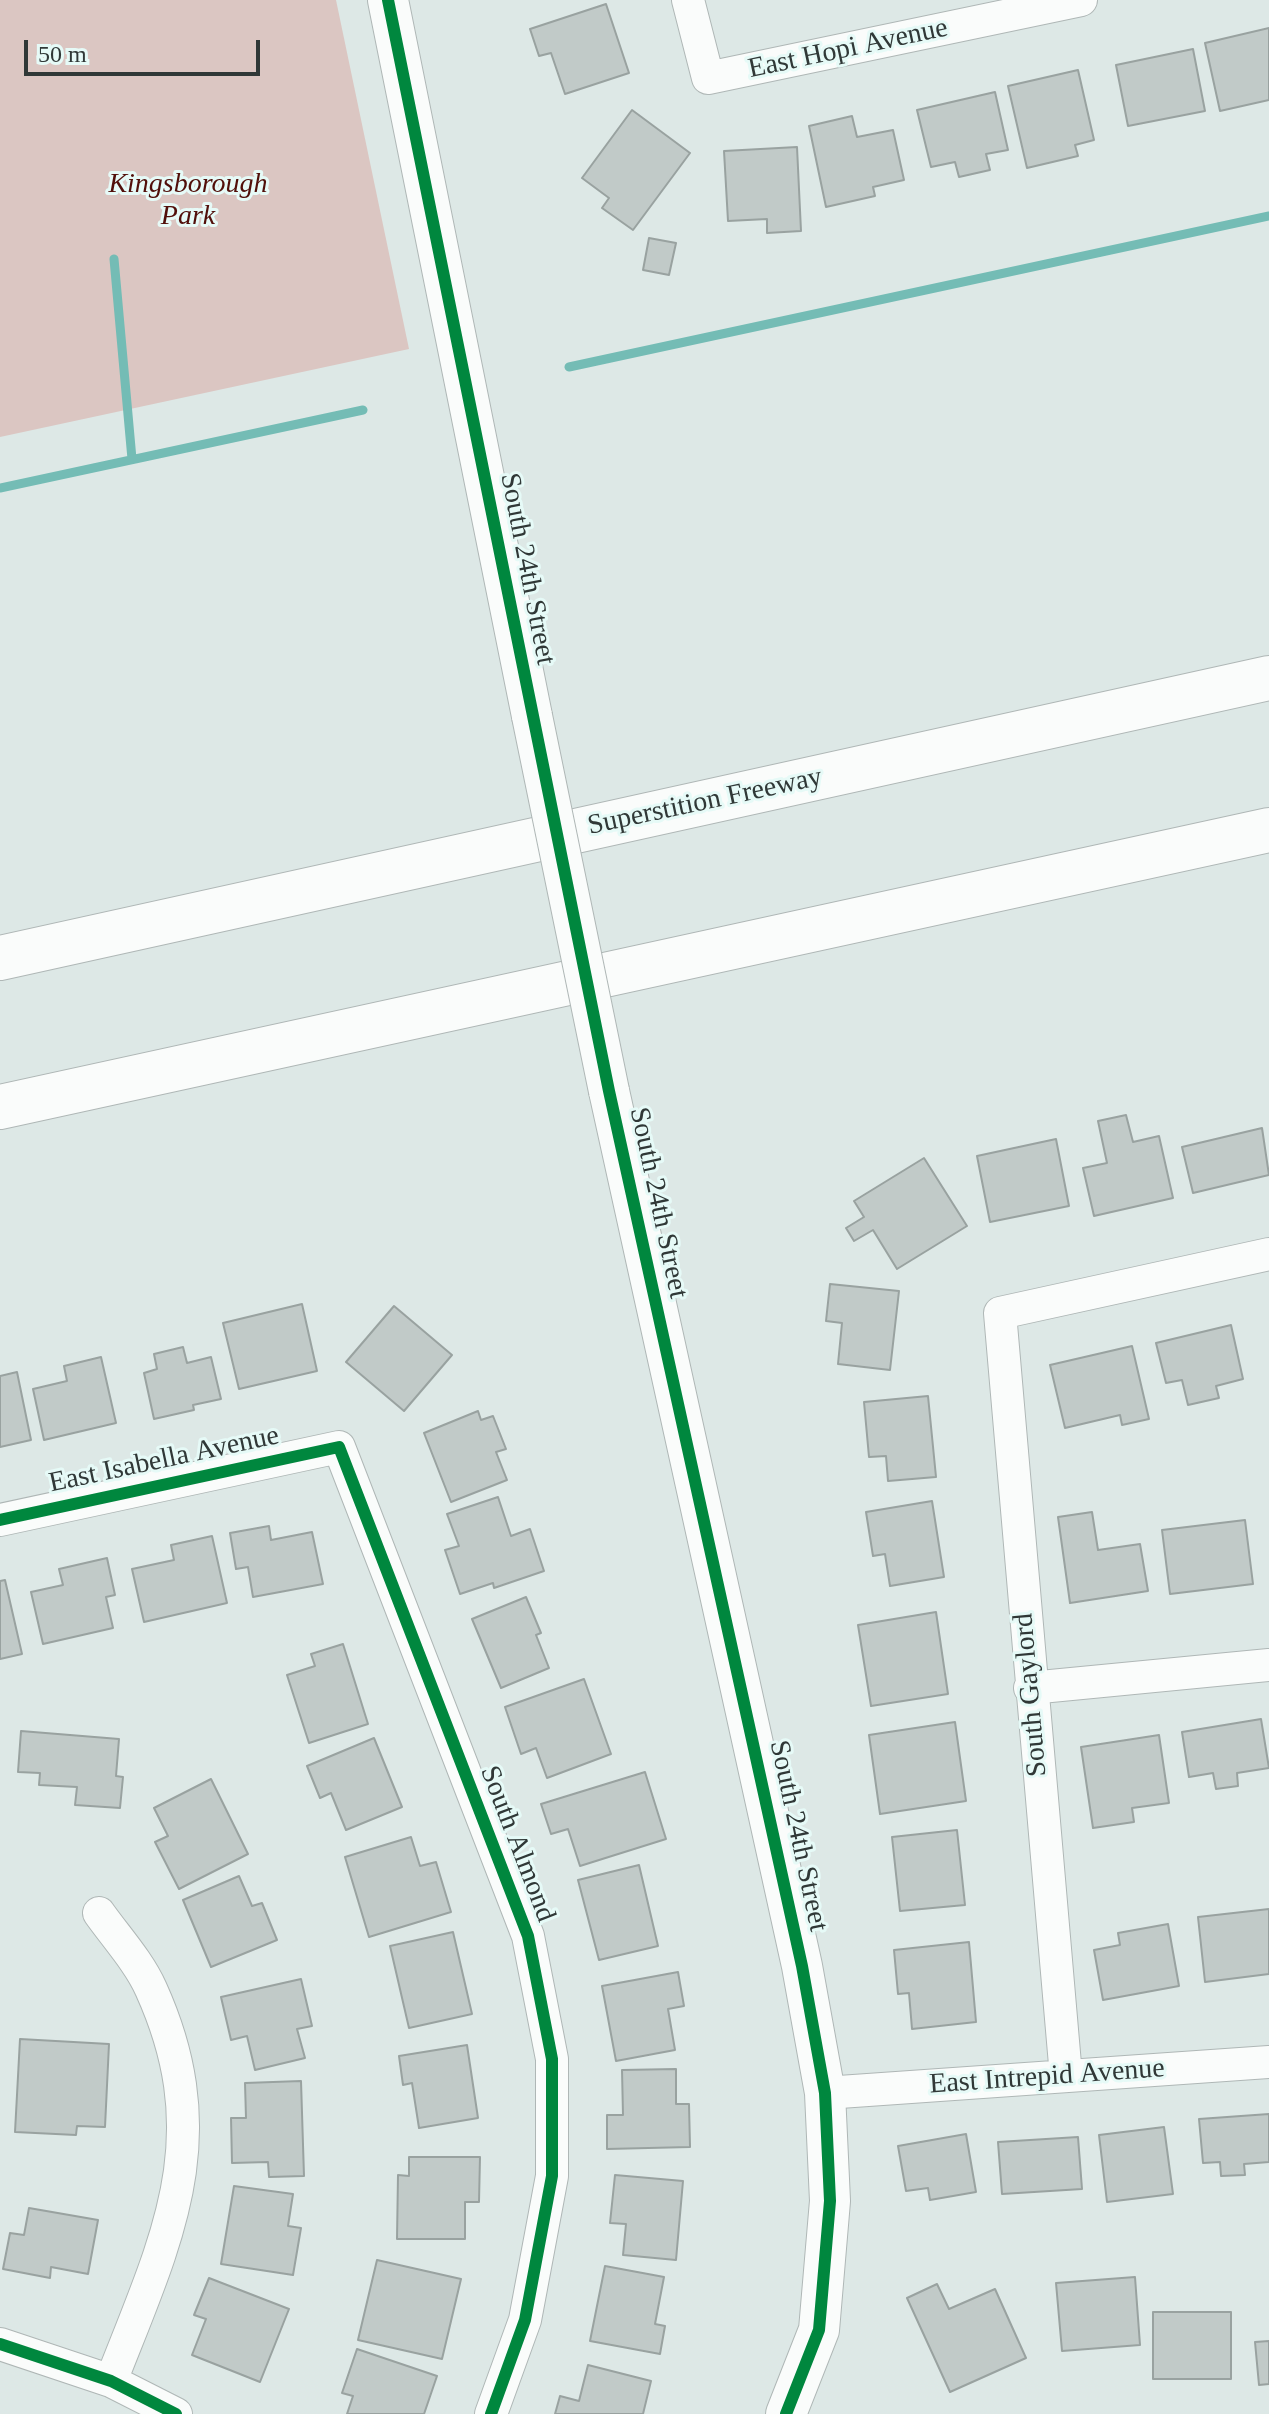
<!DOCTYPE html>
<html>
<head>
<meta charset="utf-8">
<style>
	body { margin:0 }
	#map { position:relative; width:1269px; height:2414px; overflow:hidden; background:#dde8e6; font-family:"Times New Roman",serif }
	canvas { display:block }
	.scale { position:absolute; left:24px; top:40px; width:236px; height:36px; box-sizing:border-box; border:4px solid #303837; border-top:0; padding-left:10px; font-size:24px; line-height:28px; white-space:nowrap; color:#303837; -webkit-text-stroke:6px #e6faf7; paint-order:stroke }
</style>
</head>
<body>
<div id="map">
<canvas width="1269" height="2414"></canvas>
<div class="scale">50 m</div>
</div>
<script>
const g = document.querySelector('canvas').getContext('2d');
g.lineJoin = 'round';
function paint(path, color) { g.fillStyle = color; g.fill(path, 'evenodd'); }
function stroke(path, color, width, dash) { g.strokeStyle = color; g.lineWidth = width; g.lineCap = dash ? 'butt' : 'round'; g.setLineDash(dash || []); g.stroke(path); }
function label(font, color, halo, rows, align = 'center') {
  g.font = font + ' "Times New Roman",serif'; g.lineWidth = 6; g.setLineDash([]); g.textBaseline = 'middle'; g.strokeStyle = halo; g.fillStyle = color; for (const [text, x, y, turn = 0] of rows) {
    g.save(); g.translate(x, y); g.rotate((+turn || 0) * Math.PI / 180); g.textAlign = isNaN(turn) ? turn : align; if (halo) g.strokeText(text, 0, 0); g.fillText(text, 0, 0); g.restore();
  }
}
const green = new Path2D(`
	M0,0H336L409,349L0,437Z`);
const stream = new Path2D(`
	M114,259L132,459
	M569,367L1269,216
	M0,488L363,410`);
const building = new Path2D(`
	M606,4L629,73L565,94L551,53L539,56L530,29Z
	M1269,28V100L1220,111L1205,43Z
	M1193,49L1205,111L1128,126L1116,65Z
	M1078,70L1094,140L1075,145L1078,156L1027,168L1008,86Z
	M995,92L1008,150L986,154L990,170L959,177L955,162L931,167L917,110Z
	M632,110L690,153L633,230L602,208L609,198L582,178Z
	M852,116L857,137L893,130L904,180L873,187L875,196L826,207L809,126Z
	M797,147L801,231L767,233V219L728,221L724,151Z
	M649,238L676,243L669,275L643,270Z
	M1126,1115L1133,1142L1159,1136L1173,1198L1094,1216L1083,1168L1107,1163L1098,1121Z
	M1262,1128L1269,1175L1193,1193L1182,1147Z
	M1056,1139L1069,1206L990,1222L977,1156Z
	M924,1158L967,1226L897,1269L873,1230L854,1241L846,1228L864,1217L854,1201Z
	M830,1284L899,1291L890,1370L838,1364L842,1323L826,1321Z
	M302,1304L317,1371L239,1389L223,1323Z
	M394,1306L452,1355L404,1411L346,1362Z
	M1231,1325L1243,1379L1216,1386L1219,1398L1188,1405L1182,1380L1166,1383L1156,1343Z
	M1132,1346L1149,1419L1122,1425L1120,1415L1065,1428L1050,1365Z
	M183,1347L187,1363L211,1357L221,1399L193,1405L194,1410L154,1419L144,1373L157,1369L154,1354Z
	M101,1357L116,1423L44,1440L33,1389L67,1381L64,1366Z
	M17,1372L31,1440L0,1447V1376Z
	M928,1396L936,1477L888,1481L886,1456L869,1457L864,1402Z
	M478,1411L481,1420L493,1416L506,1449L496,1452L507,1480L451,1502L424,1433Z
	M498,1497L511,1536L530,1529L544,1571L494,1588L493,1583L460,1594L445,1550L459,1546L447,1514Z
	M932,1501L944,1577L890,1586L885,1554L873,1556L866,1512Z
	M1092,1512L1098,1550L1140,1544L1148,1591L1070,1603L1058,1517Z
	M1245,1520L1253,1584L1170,1594L1162,1530Z
	M269,1526L271,1540L312,1532L323,1584L253,1597L248,1567L236,1569L230,1533Z
	M212,1536L227,1603L144,1622L132,1569L174,1560L171,1545Z
	M107,1558L115,1595L106,1597L113,1628L43,1644L31,1592L63,1585L59,1569Z
	M5,1580L22,1654L0,1659V1581Z
	M526,1597L541,1633L536,1635L549,1668L501,1688L472,1619Z
	M936,1612L948,1694L871,1706L858,1625Z
	M343,1644L368,1724L309,1743L287,1675L315,1666L311,1654Z
	M584,1679L611,1754L547,1778L536,1748L521,1754L505,1707Z
	M1261,1719L1269,1768L1237,1773L1238,1786L1216,1789L1213,1773L1189,1777L1182,1732Z
	M955,1722L966,1801L880,1814L869,1735Z
	M21,1731L119,1739L116,1776L123,1777L120,1808L75,1805L77,1787L39,1785L40,1773L18,1772Z
	M1159,1735L1169,1803L1132,1808L1134,1822L1093,1828L1081,1747Z
	M374,1738L402,1807L346,1830L331,1793L320,1798L307,1766Z
	M645,1772L666,1839L580,1866L568,1829L551,1834L541,1804Z
	M211,1779L248,1854L179,1889L155,1842L168,1836L154,1808Z
	M957,1830L965,1905L900,1911L892,1837Z
	M411,1837L420,1866L436,1862L451,1912L369,1937L345,1857Z
	M639,1865L658,1946L599,1960L578,1880Z
	M239,1876L252,1906L262,1903L277,1940L211,1967L183,1900Z
	M1269,1909V1974L1205,1982L1198,1917Z
	M1168,1924L1179,1986L1103,2000L1094,1950L1120,1945L1118,1933Z
	M453,1932L472,2014L409,2028L390,1946Z
	M969,1942L976,2022L912,2029L909,1993L898,1994L894,1950Z
	M678,1972L684,2006L668,2009L675,2050L616,2061L602,1986Z
	M301,1979L312,2026L297,2029L305,2058L255,2070L247,2036L231,2040L221,1997Z
	M20,2039L109,2044L105,2127L77,2126L76,2135L15,2132Z
	M467,2045L478,2118L419,2128L412,2083L403,2085L399,2056Z
	M676,2069V2104H689L690,2147L607,2149V2115H623L622,2070Z
	M301,2081L304,2176L269,2177L268,2162L232,2163L231,2118H246L245,2083Z
	M1269,2114V2162L1244,2164L1245,2175L1221,2176L1220,2162L1203,2163L1199,2119Z
	M1164,2127L1173,2194L1107,2202L1099,2135Z
	M966,2134L976,2192L930,2200L928,2188L906,2191L898,2146Z
	M1078,2137L1082,2189L1002,2194L998,2142Z
	M409,2157H480L479,2202H465V2239H397L398,2175L409,2176Z
	M615,2175L683,2181L676,2260L623,2255L626,2224L610,2223Z
	M234,2186L293,2194L288,2226L301,2228L293,2275L221,2264Z
	M29,2208L98,2220L88,2274L51,2267L50,2278L3,2269L10,2233L24,2235Z
	M377,2260L461,2279L442,2359L358,2340Z
	M605,2266L664,2277L655,2324L665,2326L660,2354L590,2341Z
	M1135,2277L1140,2345L1062,2351L1056,2283Z
	M209,2278L289,2309L260,2382L192,2355L206,2319L194,2315Z
	M937,2284L949,2309L995,2289L1026,2358L950,2392L907,2298Z
	M1153,2312H1231V2379H1153Z
	M1269,2341V2384L1259,2385L1255,2342Z
	M357,2349L437,2376L424,2414H347L353,2396L342,2393Z
	M588,2365L651,2381L643,2414H555L560,2396L579,2401Z`);
const minor = new Path2D(`
	M688,0L708,78L1081,0
	M0,1520L339,1447L528,1936L552,2059V2176L525,2320L491,2414
	M1030,1688L1269,1665
	M99,1913C116,1937 139,1962 151,1989C219,2139 166,2240 111,2381
	M1066,2076L1000,1313L1269,1254
	M825,2093L1269,2062
	M0,2344L111,2381L176,2414`);
const tertiary = new Path2D(`
	M388,0L532,716
	M609,1091L802,1966L825,2093L830,2201L819,2330L786,2414`);
const motorway = new Path2D(`
	M0,958L1269,678
	M0,1107L1269,830`);
const tertiaryBridge = new Path2D(`
	M532,716L609,1091`);
const cycleway = new Path2D(`
	M388,0L609,1091L802,1966L825,2093L830,2201L819,2330L786,2414
	M0,1520L339,1447L528,1936L552,2059V2176L525,2320L491,2414
	M0,2344L111,2381L176,2414`);
const streetNames = [
	["East Hopi Avenue",848,49,-12],
	["South 24th Street",527,569,79],
	["Superstition Freeway",705,802,-12],
	["South 24th Street",658,1203,78],
	["East Isabella Avenue",164,1460,-12],
	["South Gaylord",1031,1695,-95],
	["South 24th Street",798,1836,78],
	["South Almond",517,1844,69],
	["East Intrepid Avenue",1047,2077,-4]
];
const parkNames = [
	["Kingsborough",188,185],
	["Park",188,217]
];
paint(green, '#dbc6c2');
stroke(stream, '#74bcb5', 9);
paint(building, '#c1cac8');
stroke(building, '#99a2a0', 2);
stroke(minor, '#afb7b6', 34);
stroke(tertiary, '#afb7b6', 42);
stroke(motorway, '#afb7b6', 46);
stroke(minor, '#fafcfb', 32);
stroke(tertiary, '#fafcfb', 40);
stroke(motorway, '#fafcfb', 44);
stroke(tertiaryBridge, '#afb7b6', 42, []);
stroke(tertiaryBridge, '#fafcfb', 40);
stroke(cycleway, '#00873e', 12);
label('28px', '#303837', '#e6faf7', streetNames);
label('italic 28px', '#510f0a', '#e6faf7', parkNames);
</script>
</body>
</html>
